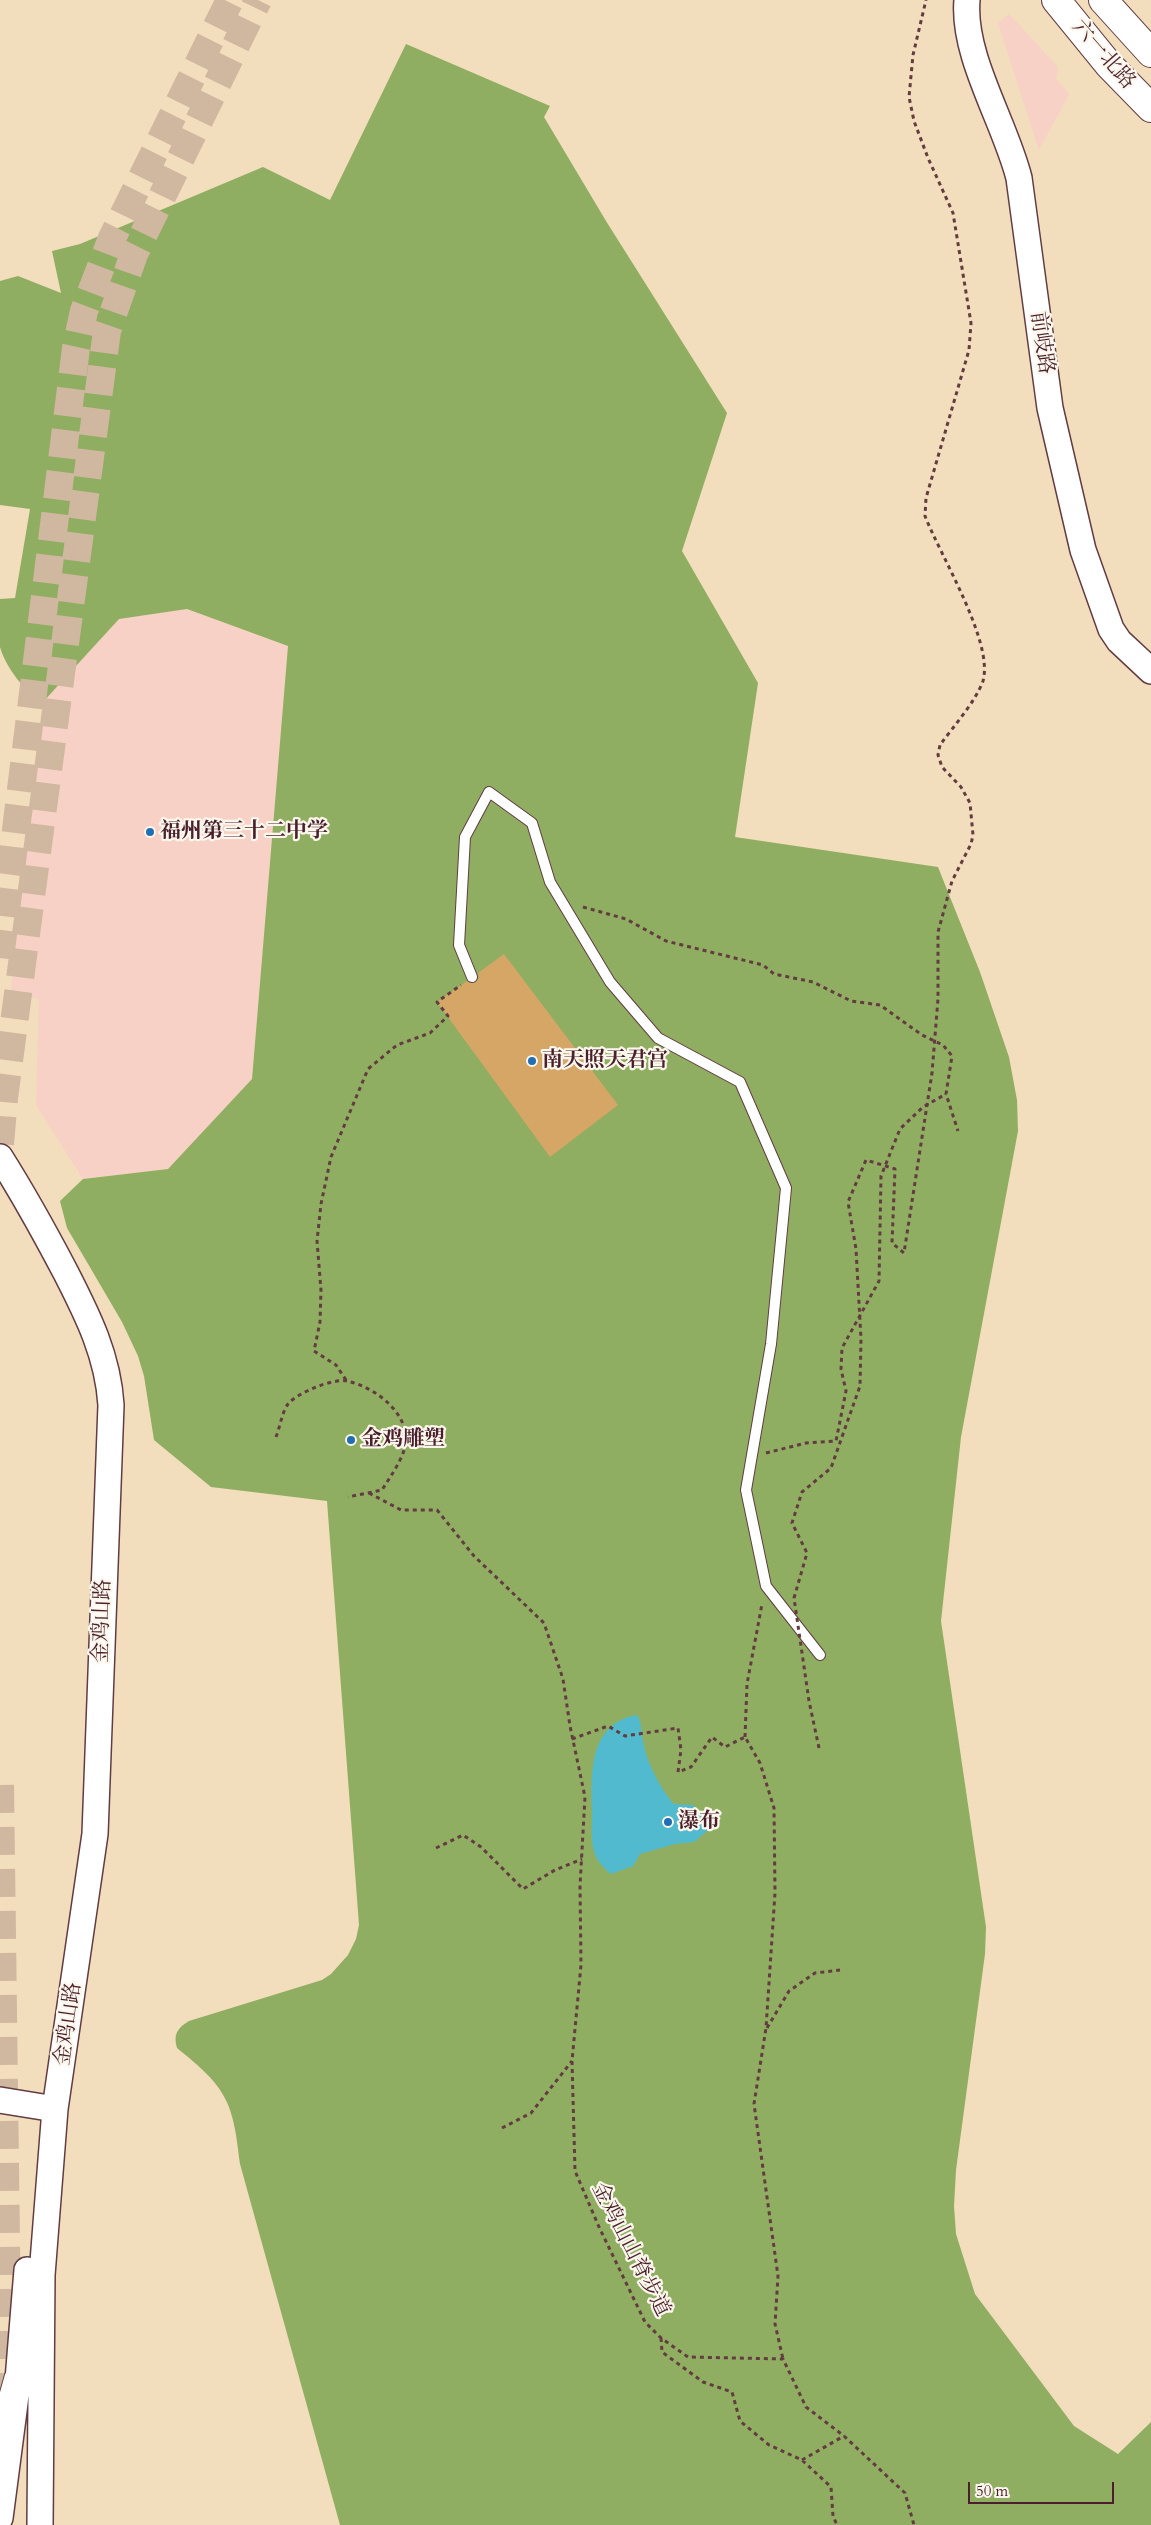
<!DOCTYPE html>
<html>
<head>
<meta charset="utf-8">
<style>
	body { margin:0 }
	#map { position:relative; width:1151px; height:2525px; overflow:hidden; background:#f2ddbd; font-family:Cardo,serif }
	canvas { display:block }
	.scale { position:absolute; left:968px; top:2482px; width:146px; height:22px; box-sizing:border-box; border:2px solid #4a1f2b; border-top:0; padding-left:6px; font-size:15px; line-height:18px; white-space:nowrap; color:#4a1f2b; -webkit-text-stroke:4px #fbf7ec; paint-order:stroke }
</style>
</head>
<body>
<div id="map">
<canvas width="1151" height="2525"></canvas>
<div class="scale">50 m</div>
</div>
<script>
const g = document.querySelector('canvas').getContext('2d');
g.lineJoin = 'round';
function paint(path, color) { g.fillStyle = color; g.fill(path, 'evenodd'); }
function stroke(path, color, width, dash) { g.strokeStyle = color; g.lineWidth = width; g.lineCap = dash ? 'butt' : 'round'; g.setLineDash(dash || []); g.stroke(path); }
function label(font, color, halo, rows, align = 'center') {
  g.font = font + ' Cardo,"Noto Serif SC",serif'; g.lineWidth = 4.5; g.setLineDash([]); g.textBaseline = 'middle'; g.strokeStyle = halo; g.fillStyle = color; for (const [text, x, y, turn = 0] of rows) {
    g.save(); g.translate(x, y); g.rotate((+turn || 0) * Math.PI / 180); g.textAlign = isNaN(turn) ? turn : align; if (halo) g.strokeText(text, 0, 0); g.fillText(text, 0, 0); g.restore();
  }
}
const built = new Path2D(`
	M1009,14L1058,67L1056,79L1069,94L1039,150L998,23Z
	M187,609L288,646L252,1079L168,1169L83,1179L36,1105L39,999L11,994L13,962L43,702L118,619Z`);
const forest = new Path2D(`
	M406,44L550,106L544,117L606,221L727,413L682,551L758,683L735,837L938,867L980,972L1009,1057L1017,1100L1018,1131L961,1437L941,1621L986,1927L985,1954L956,2170L954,2206L956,2234L975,2294L1074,2426L1118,2454L1151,2422V2525H340L240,2164C233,2101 227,2088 177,2048C173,2035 177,2028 189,2021L322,1980L331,1974L348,1955L356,1939L359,1925L327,1501L211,1487L154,1440L144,1376L138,1356L122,1322L67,1228L60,1201L83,1179L168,1169L252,1079L288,646L187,609L119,619L43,702C25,692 6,668 0,647C0,633 0,613 0,599L15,598L30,509L0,505V281L18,276L61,293L52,251L80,244L263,167L330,200Z`);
const water = new Path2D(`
	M637,1715C642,1723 641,1732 643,1741C646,1761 661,1790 674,1804L693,1805L704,1818L707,1831L694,1842L675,1844L640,1854L633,1866L611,1874C586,1855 593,1835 592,1808C591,1770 590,1723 637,1715Z`);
const building = new Path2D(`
	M504,954L618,1105L550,1157L437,1002L467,981L475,983L479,978L478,973Z`);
const secondaryTunnel = new Path2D(`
	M0,958L76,348L84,311L112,238L230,0
	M0,1144L4,1098L107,331L134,254L258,0
	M0,1785L8,2394`);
const path = new Path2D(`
	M583,907L626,919L666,941L763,965L774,974L813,982L851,1001L880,1005L922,1035L943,1045L952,1056L946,1094L958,1131
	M346,1380L336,1365L314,1351L320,1322L321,1290L317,1241L321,1204L331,1157L368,1069L397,1045L430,1033L448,1016L437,1002L461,985
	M276,1437C280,1427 282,1412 288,1404C297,1393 333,1378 347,1381C374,1387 405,1410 406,1438C407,1454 390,1477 382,1490L348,1497
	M766,1453L806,1443L836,1441L846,1391L841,1369L842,1348L879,1281L881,1176L900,1129L923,1107L946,1094
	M369,1493L401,1510H437L474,1556L544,1623L563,1679L570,1726L585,1797L580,1886L581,1965L572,2061L575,2171L599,2227L645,2322L661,2338L688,2357L783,2359L806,2407L844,2436L905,2493L914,2525
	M745,1737L747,1684L762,1604
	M572,1739L608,1726L625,1736L678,1728L681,1750L678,1772L691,1767L712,1737L725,1747L745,1737L760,1763L774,1808L775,1893L766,2028L754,2104L778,2276L775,2324L783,2359
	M436,1848L463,1835L481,1847L523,1889L555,1870L582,1859
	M767,2028L789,1991L815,1973L840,1970
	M502,2128L531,2113L572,2061
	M661,2338L662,2352L703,2382L732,2392L740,2421L769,2445L802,2460L831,2487L833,2516L837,2525
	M802,2460L844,2436`);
const service = new Path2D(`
	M472,977L459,945L465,837L489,792L532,823L550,882L610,982L658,1038L740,1082L786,1188L771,1344L746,1490L766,1586L820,1655`);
const tertiary = new Path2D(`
	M967,0C962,56 1005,122 1019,178L1050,408L1083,550L1111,629L1119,641L1151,671
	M0,1157C24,1195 45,1233 66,1273C88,1316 108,1356 111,1405L95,1834L55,2109L42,2275L40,2525
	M0,2100L55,2109
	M0,2518L18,2380L27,2270`);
const secondary = new Path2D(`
	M0,2429L11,2405L18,2380`);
const primary = new Path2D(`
	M1056,0L1109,65L1151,108
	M1103,0L1151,53`);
const pathBridge = new Path2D(`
	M819,1748L809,1701L794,1598L807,1553L792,1523L802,1492L831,1468L860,1386L861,1339L856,1249L848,1202L866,1160L895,1169L892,1243L904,1253L932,1073L938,999V932L952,881L971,844L973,835L970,803L961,787L942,767L938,755L940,745C953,727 976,701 983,681C994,642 940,555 925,516L926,498L969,350L971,323L953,213L928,158L914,121L909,97L913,55L926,0`);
const markers = [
	[150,832,5,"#1f6fb2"],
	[532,1061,5,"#1f6fb2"],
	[351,1440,5,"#1f6fb2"],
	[668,1822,5,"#1f6fb2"]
];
const streetNames = [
	["六一北路",1103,55,49],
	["前岐路",1041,343,82],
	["金鸡山路",103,1621,-88],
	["金鸡山路",69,2024,-82],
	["金鸡山山脊步道",630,2250,63]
];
const poiNames = [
	["福州第三十二中学",160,832],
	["南天照天君宫",542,1061],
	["金鸡雕塑",361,1440],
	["瀑布",678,1822]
];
paint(built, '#f7d1c6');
paint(forest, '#90ae61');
paint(water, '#51bacf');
paint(building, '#d5a666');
stroke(secondaryTunnel, '#d0b7a0', 28, [28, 14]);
stroke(service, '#633c41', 12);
stroke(tertiary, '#633c41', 28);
stroke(secondary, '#633c41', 30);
stroke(primary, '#633c41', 30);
stroke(path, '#633c41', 3, [4, 4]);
stroke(service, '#fff', 10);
stroke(tertiary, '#fff', 25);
stroke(secondary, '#fff', 28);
stroke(primary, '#fff', 28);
stroke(pathBridge, '#633c41', 3, [4, 4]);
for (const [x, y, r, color] of markers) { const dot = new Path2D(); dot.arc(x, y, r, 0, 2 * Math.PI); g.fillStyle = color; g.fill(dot); stroke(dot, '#fbf7ec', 2); }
label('21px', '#4a1f2b', '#fbf7ec', streetNames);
label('bold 21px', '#4a1f2b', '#fbf7ec', poiNames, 'left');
</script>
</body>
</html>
